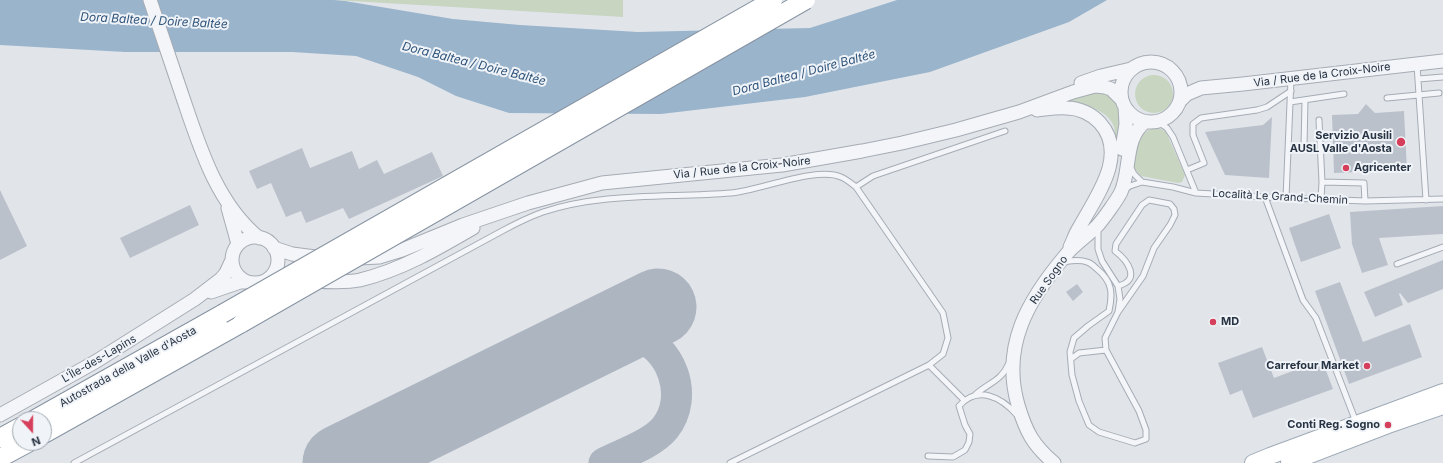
<!DOCTYPE html>
<html>
<head>
<meta charset="utf-8">
<style>
	body { margin:0 }
	#map { position:relative; width:1443px; height:463px; overflow:hidden; background:#e1e5ea; font-family:Inter,sans-serif }
	canvas { display:block }
	.north { position:absolute; left:12px; top:411px; width:40px; height:40px; box-sizing:border-box; background:#f0f4f8; border:1px solid #a0a7b0; border-radius:50%; rotate:159deg; font-size:11px; font-weight:700; line-height:16px; text-align:center; color:#283343 }
	.north::after { content:''; display:block; margin:auto; width:14px; height:18px; background:#d63f5b; clip-path:polygon(50% 0,100% 100%,50% 72%,0 100%) }
</style>
</head>
<body>
<div id="map">
<canvas width="1443" height="463"></canvas>
<div class="north">N</div>
</div>
<script>
const g = document.querySelector('canvas').getContext('2d');
g.lineJoin = 'round';
function paint(path, color) { g.fillStyle = color; g.fill(path, 'evenodd'); }
function stroke(path, color, width, dash) { g.strokeStyle = color; g.lineWidth = width; g.lineCap = dash ? 'butt' : 'round'; g.setLineDash(dash || []); g.stroke(path); }
function label(font, color, halo, rows, align = 'center') {
  g.font = font + ' Inter,sans-serif'; g.lineWidth = 4; g.setLineDash([]); g.textBaseline = 'middle'; g.strokeStyle = halo; g.fillStyle = color; for (const [text, x, y, turn = 0] of rows) {
    g.save(); g.translate(x, y); g.rotate((+turn || 0) * Math.PI / 180); g.textAlign = isNaN(turn) ? turn : align; if (halo) g.strokeText(text, 0, 0); g.fillText(text, 0, 0); g.restore();
  }
}
const green = new Path2D(`
	M334,0H623V17Z
	M1135 94a19 19 0 1 1 38 0a19 19 0 1 1-38 0Z
	M1100,91C1103,92 1109,93 1112,95C1127,106 1120,129 1116,143C1115,138 1115,132 1114,127C1108,109 1084,105 1068,101L1087,93Z
	M1154,128L1161,129L1166,132L1185,175L1182,182L1178,183L1141,176L1134,168L1132,161L1139,137L1147,131Z`);
const water = new Path2D(`
	M0,0H334L345,1L453,19L520,25L638,32L810,28L897,0H1107L1069,22L930,72L805,97L661,114L509,113L456,96L418,77L356,56L292,52H125L0,45Z`);
const taxiway = new Path2D(`
	M588,341C603,336 617,331 633,335C672,345 690,397 665,428C652,444 622,454 604,463`);
const runway = new Path2D(`
	M341,463L658,307`);
const building = new Path2D(`
	M1366,104L1375,113L1404,111L1407,170L1334,173L1332,115L1358,114Z
	M1272,117L1269,178L1225,175L1205,132L1263,125Z
	M302,148L310,168L352,151L359,169L377,160L384,174L432,152L443,176L349,219L343,208L306,223L301,211L286,217L271,183L257,189L249,171Z
	M0,190L27,246L0,260Z
	M190,205L199,225L130,258L120,238Z
	M1443,206V234L1379,238L1388,265L1362,273L1352,244L1350,212Z
	M1329,214L1341,248L1301,262L1289,228Z
	M1443,260V289L1408,303L1400,293L1399,294L1403,305L1375,317L1364,292Z
	M1340,282L1363,342L1410,324L1422,357L1349,384L1315,291Z
	M1077,284L1083,292L1073,301L1066,292Z
	M1262,347L1274,378L1322,360L1333,389L1253,418L1242,390L1230,395L1218,363Z`);
const service = new Path2D(`
	M1417,65L1426,200
	M1418,79L1443,77
	M1387,98L1439,93
	M1290,102L1344,94
	M1319,120L1322,182
	M1158,122L1167,128L1173,137L1196,193
	M1304,146L1305,100
	M1130,166L1134,174L1142,182L1173,187L1196,193L1265,197L1365,201L1443,199
	M1187,170L1204,163L1193,135V124L1201,118L1257,110L1267,107L1291,91
	M856,187L873,176L1005,131
	M1124,190L1130,186L1142,182
	M1265,197L1303,300L1316,318L1356,422
	M1286,198L1291,79
	M1321,199L1322,182L1364,183L1365,201
	M1098,228V249L1102,261L1118,286L1120,299L1118,312L1105,338L1106,350
	M1062,262C1070,261 1079,259 1087,262C1091,263 1094,266 1097,269C1112,281 1113,293 1109,311L1088,326L1074,338L1070,352L1072,375L1079,401L1089,425L1099,432L1135,443L1146,439V430L1139,411L1106,350L1079,353L1071,359
	M1397,264L1443,247
	M1118,312L1143,276L1154,248L1170,225L1175,215L1174,209L1170,204L1149,200L1142,205L1116,244L1115,251C1127,260 1142,280 1118,286
	M929,365L964,400
	M975,395C989,382 1001,382 1009,363
	M928,456L953,457L965,450L969,442L970,434L965,425L959,406C978,385 1001,397 1017,415
	M74,463L502,231C515,224 529,217 543,212C602,192 670,198 731,193C758,191 817,166 841,177C846,179 851,183 856,187L943,313L948,338L943,354L929,365L730,463`);
const tertiary = new Path2D(`
	M150,0C161,32 171,63 182,95C199,145 216,203 259,238
	M1121 92a30 30 0 1 1 60 0a30 30 0 1 1-60 0Z
	M1081,83L1101,76L1131,69
	M1181,100L1187,94L1201,88L1243,84L1443,61
	M1037,110C1047,109 1058,107 1067,108C1079,108 1092,114 1100,123C1129,155 1095,198 1079,228C1075,234 1073,241 1070,247
	M1122,149L1126,124L1125,107
	M228,208L238,244
	M232 260a23 23 0 1 1 46 0a23 23 0 1 1-46 0Z
	M274,248L292,254L323,258
	M359,258L379,257L402,250L463,225L528,203L602,183L782,165L862,151L902,143L956,130L1019,112L1073,92L1095,86L1105,87L1111,89L1121,99
	M314,281C329,282 345,283 360,280C401,270 437,249 473,228
	M211,292L240,282H247
	M0,415L95,362L195,299L221,279L226,273L232,260
	M1054,463C1033,445 1026,432 1018,405C1001,346 1028,300 1065,256C1074,244 1088,236 1098,225C1104,218 1117,200 1121,192C1131,170 1124,138 1145,122`);
const primary = new Path2D(`
	M1253,463L1270,456L1443,392
	M1289,463L1388,425L1443,406`);
const motorway = new Path2D(`
	M35,419L222,314
	M44,434L242,323
	M0,438L20,427
	M0,458L28,443`);
const motorwayBridge = new Path2D(`
	M222,314L773,0
	M242,323L806,0`);
const markers = [
	[1401,142,5,"#d63f5b"],
	[1346,168,4,"#d63f5b"],
	[1213,322,4,"#d63f5b"],
	[1367,366,4,"#d63f5b"],
	[1388,425,4,"#d63f5b"]
];
const streetNames = [
	["Via / Rue de la Croix-Noire",1322,75,-7],
	["Via / Rue de la Croix-Noire",742,168,-6],
	["Località Le Grand-Chemin",1280,197,3],
	["Rue Sogno",1049,280,-55],
	["L'Île-des-Lapins",99,359,-30],
	["Autostrada della Valle d'Aosta",128,367,-29]
];
const poiNames = [
	["Servizio Ausili",1392,136],
	["AUSL Valle d'Aosta",1392,149],
	["Agricenter",1354,168,"left"],
	["MD",1221,322,"left"],
	["Carrefour Market",1359,366],
	["Conti Reg. Sogno",1380,425]
];
const waterNames = [
	["Dora Baltea / Doire Baltée",154,21,3],
	["Dora Baltea / Doire Baltée",474,64,14],
	["Dora Baltea / Doire Baltée",804,73,-15]
];
paint(green, '#c7d5c1');
paint(water, '#9ab4cc');
stroke(taxiway, '#adb5c0', 31);
stroke(runway, '#adb5c0', 77);
paint(building, '#bac1cb');
stroke(service, '#a6acb5', 7);
stroke(tertiary, '#a6acb5', 15);
stroke(primary, '#9faab7', 18);
stroke(motorway, '#8793a2', 20);
stroke(service, '#f4f5f8', 5);
stroke(tertiary, '#f4f5f8', 13);
stroke(primary, '#fff', 16);
stroke(motorway, '#fff', 18);
stroke(motorwayBridge, '#8793a2', 20, []);
stroke(motorwayBridge, '#fff', 18);
for (const [x, y, r, color] of markers) { const dot = new Path2D(); dot.arc(x, y, r, 0, 2 * Math.PI); g.fillStyle = color; g.fill(dot); stroke(dot, '#f0f4f8', 1.5); }
label('11px', '#283343', '#f0f4f8', streetNames);
label('bold 11px', '#283343', '#f0f4f8', poiNames, 'right');
label('italic 12px', '#2f537a', '#f0f4f8', waterNames);
</script>
</body>
</html>
